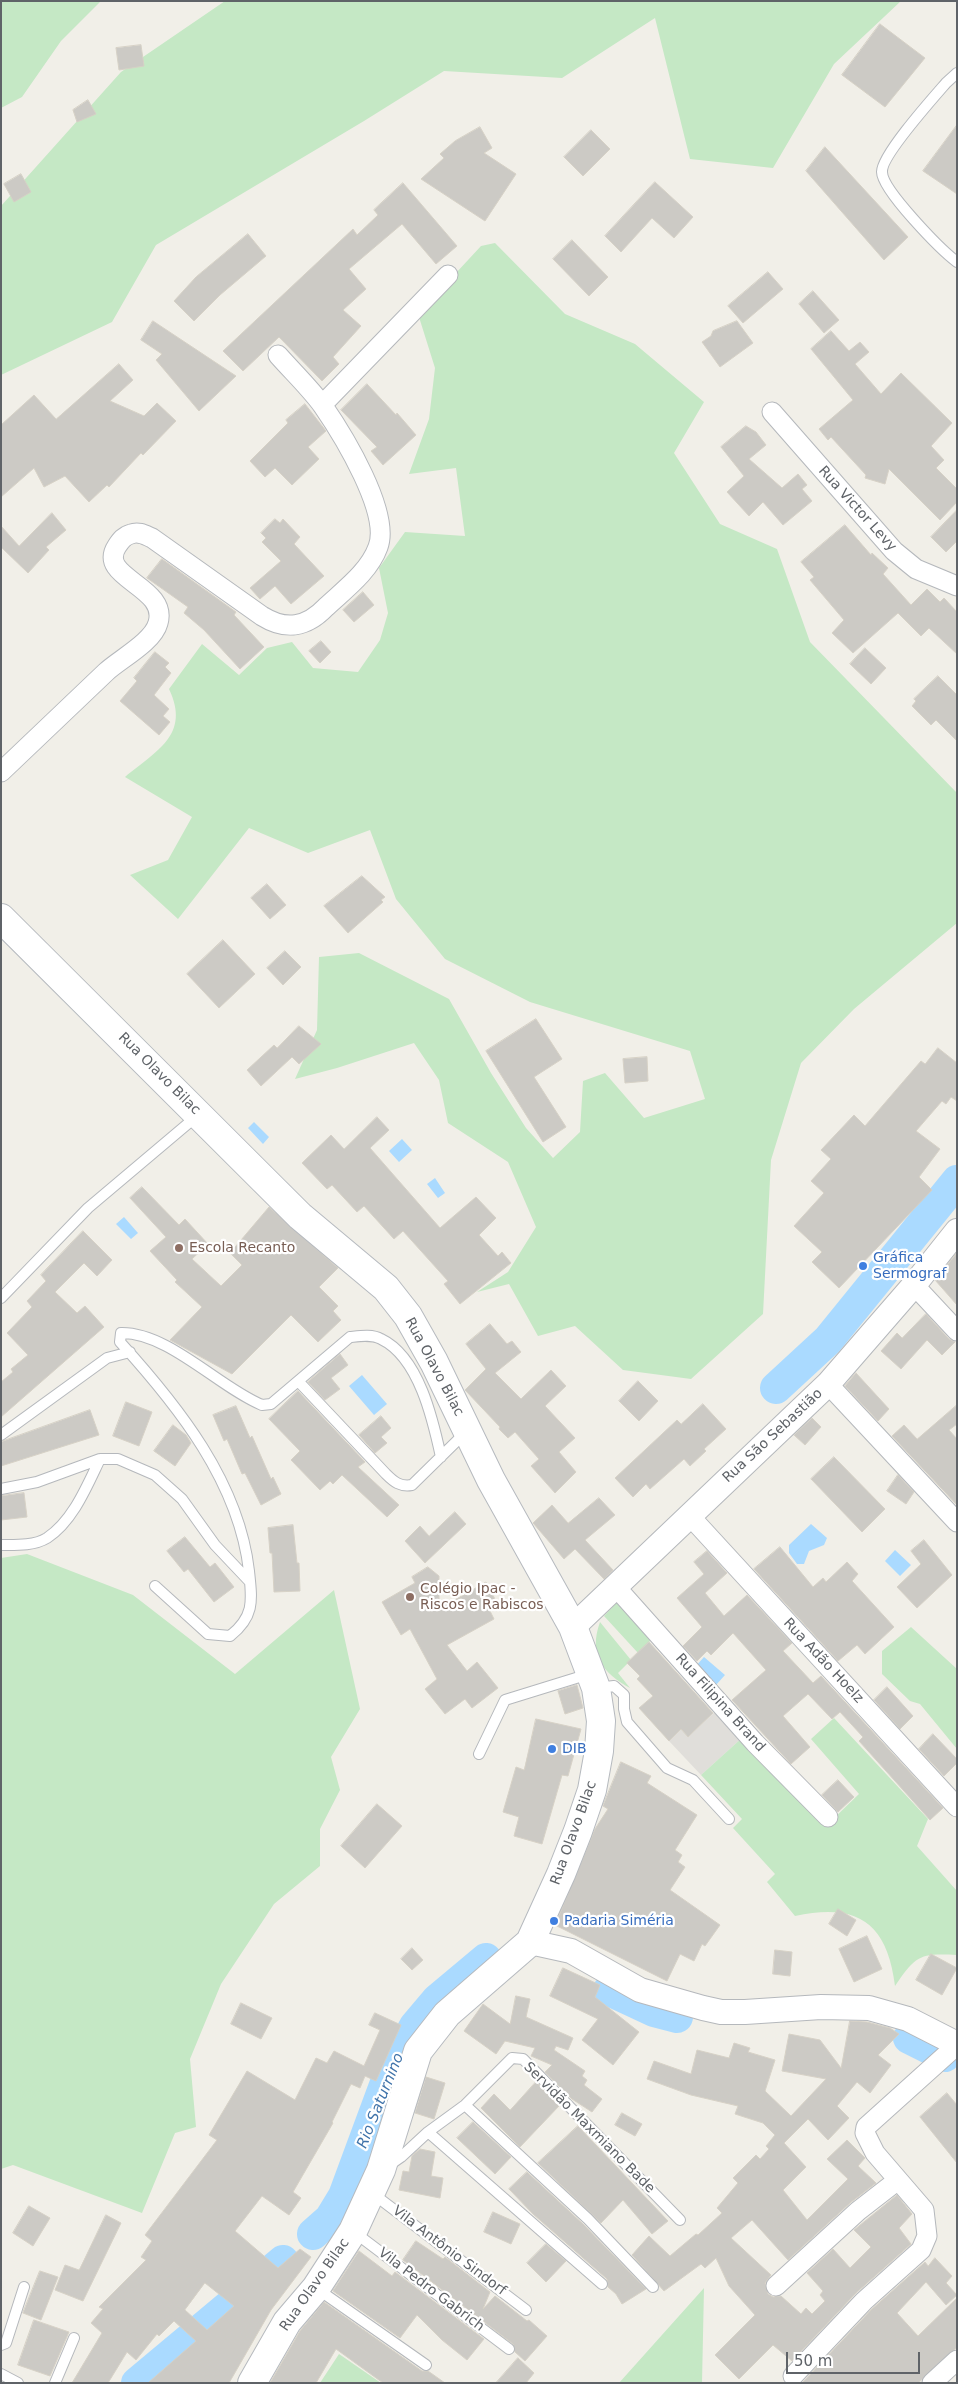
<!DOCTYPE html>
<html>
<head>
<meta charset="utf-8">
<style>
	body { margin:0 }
	#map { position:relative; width:958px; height:2384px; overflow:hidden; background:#f1efe8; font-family:"DejaVu Sans",sans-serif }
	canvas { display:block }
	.frame { position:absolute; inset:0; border:2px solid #5f6368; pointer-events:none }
	.scale { position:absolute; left:786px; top:2352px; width:134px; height:22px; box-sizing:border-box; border:2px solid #5f6368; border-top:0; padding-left:6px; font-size:15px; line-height:18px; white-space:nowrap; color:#5f6368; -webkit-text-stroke:4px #fff; paint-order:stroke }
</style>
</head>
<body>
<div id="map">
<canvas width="958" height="2384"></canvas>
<div class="frame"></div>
<div class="scale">50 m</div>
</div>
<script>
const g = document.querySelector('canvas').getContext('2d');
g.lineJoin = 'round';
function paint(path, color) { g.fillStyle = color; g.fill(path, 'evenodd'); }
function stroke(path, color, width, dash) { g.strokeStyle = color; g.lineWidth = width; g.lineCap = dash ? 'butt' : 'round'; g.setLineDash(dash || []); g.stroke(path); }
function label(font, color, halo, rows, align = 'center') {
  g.font = font + ' "DejaVu Sans",sans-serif'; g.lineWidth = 4.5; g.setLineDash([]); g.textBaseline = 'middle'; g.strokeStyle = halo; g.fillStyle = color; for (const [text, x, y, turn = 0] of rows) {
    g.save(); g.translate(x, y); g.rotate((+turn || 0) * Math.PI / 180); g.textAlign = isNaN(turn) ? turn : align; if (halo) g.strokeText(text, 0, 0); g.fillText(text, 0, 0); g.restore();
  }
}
const industrial = new Path2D(`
	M717,1710L743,1737L701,1775L669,1741L681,1729L688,1737Z`);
const green = new Path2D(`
	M1,1H101L61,41L22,97L1,108Z
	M225,1H901L834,64L773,168L690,159L655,18L562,78L444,71L364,121L156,245L112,322L1,375V206L121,72Z
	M495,243L565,314L635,344L704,402L674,453L720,524L777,549L810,642L957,793V923L854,1009L801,1063L771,1160L763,1314L691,1379L623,1370L575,1326L538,1336L509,1284L477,1292L508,1272L536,1227L508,1162L448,1123L439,1080L414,1043L337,1068L295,1079L317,1030L319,957L359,953L449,999L491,1073L526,1128L553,1158L580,1132L583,1081L605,1073L644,1118L705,1099L690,1051L530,1002L445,959L396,899L370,830L308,853L249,828L178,919L130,875L168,860L192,817L125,777C156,751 191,735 169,689L202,644L239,675L267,648L292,642L313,668L358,672L380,640L388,613L379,568L405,532L465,536L456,468L409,474L429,419L435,368L419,317L443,287L481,246Z
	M27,1554L133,1595L235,1674L334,1590L360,1709L331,1757L340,1790L320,1829V1866L274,1904L221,1984L190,2059L196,2127L175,2133L142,2213L13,2165L1,2169V1558Z
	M622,1597L661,1651L651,1640L638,1653L604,1616Z
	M600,1622L631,1660L618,1673L630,1688C603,1673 588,1655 600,1622Z
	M911,1627L957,1669V1749L920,1704L910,1701L882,1674V1651Z
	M834,1718L928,1819L917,1846L957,1891V1955C920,1953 916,1955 895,1986C887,1921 856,1903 795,1916L767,1882L775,1874L733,1828L742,1819L701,1775L743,1737L830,1822L859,1794L811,1739Z
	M704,2288L702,2383H619Z
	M339,2354L381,2383H320Z`);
const water = new Path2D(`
	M254,1122L269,1137L263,1144L248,1128Z
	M402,1139L412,1150L399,1162L389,1151Z
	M435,1178L445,1193L438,1198L427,1184Z
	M124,1217L138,1233L131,1239L116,1224Z
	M362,1375L387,1404L374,1415L349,1386Z
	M811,1524L827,1538L824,1545L809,1551L804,1564H797L789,1553V1545Z
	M895,1550L911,1565L900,1576L885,1561Z
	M704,1657L725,1675L716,1685L695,1667Z`);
const river = new Path2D(`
	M776,1388L828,1340L957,1181
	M609,1990L654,2011L677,2017
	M909,2038L945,2056
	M313,2234L330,2219L344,2196L391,2069L415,2026L437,2000L486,1959
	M137,2383L283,2261`);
const building = new Path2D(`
	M880,24L925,58L885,107L842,75Z
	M141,45L144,66L119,70L116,48Z
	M88,100L96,114L77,122L73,110Z
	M957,125V194L923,171Z
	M480,127L492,148L484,153L516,174L485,221L421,179L444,158L440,154L455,141Z
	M591,130L610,149L583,176L564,157Z
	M825,147L908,237L884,260L806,171Z
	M21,174L31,192L14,202L4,184Z
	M655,182L693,217L674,238L652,218L621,252L605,236Z
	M403,183L457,246L436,264L402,224L349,269L366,289L343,310L361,326L333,357L339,364L322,381L279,337L243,371L223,351L353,229L357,235L378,215L374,210Z
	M248,234L266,256L220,295L194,321L174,301L196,277Z
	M572,240L608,277L589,296L553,259Z
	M768,272L783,289L743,323L728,306Z
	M813,291L839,320L824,333L799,304Z
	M153,321L236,376L199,411L156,360L162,354L141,340Z
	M737,321L753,343L720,367L702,342L711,336L713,331Z
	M831,331L849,351L860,342L869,352L855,364L881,394L901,373L952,423L931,446L944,460L936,468L957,489V502L940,520L889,469L885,484L865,478L866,475L831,437L828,440L819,429L853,400L811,349Z
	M119,364L133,380L110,401L144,416L157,403L176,421L143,455L141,453L109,487L107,485L89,502L65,476L44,487L34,468L1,497V425L34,395L56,419Z
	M367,384L396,415L397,413L416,435L383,465L371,451L377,447L341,410Z
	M305,404L326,431L308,447L319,459L292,485L275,468L265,477L250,461L288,423L286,420Z
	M746,426L756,432L766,445L749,459L782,488L798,474L807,485L802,489L812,501L783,525L763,502L749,516L727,492L744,476L721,447Z
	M957,510V541L946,552L931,537Z
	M52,513L66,530L46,547L49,550L28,573L1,547V526L19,546Z
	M275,519L280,523L283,519L300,537L294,544L324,576L291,604L275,586L260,599L250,588L281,561L262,542L266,538L261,533Z
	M845,525L871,555L872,553L888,568L883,574L911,605L927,589L940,602L944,598L957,612V654L929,628L921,636L898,613L853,653L832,633L844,620L810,580L814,577L801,562Z
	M162,559L236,612L234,615L264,647L240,669L204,630L184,613L188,607L147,578Z
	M363,592L374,605L354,622L343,610Z
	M321,641L331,652L320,663L309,651Z
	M865,648L886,668L871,684L850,664Z
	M155,652L169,663L165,667L171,673L154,695L169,709L163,716L170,722L159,735L120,701L137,681L134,678Z
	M938,676L957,695V741L936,720L931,725L912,706L916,701L914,699Z
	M362,876L385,897L381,900L383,902L348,933L324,906Z
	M267,884L286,905L270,919L251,898Z
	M223,940L255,974L219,1008L187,974Z
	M285,951L301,967L283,985L267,968Z
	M536,1019L562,1059L534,1077L566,1127L543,1142L486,1051Z
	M299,1026L321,1044L299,1064L292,1057L261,1086L247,1070L274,1045L277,1048Z
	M938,1048L957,1063V1101L951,1097L946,1104L942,1101L916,1131L940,1149L919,1177L932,1190L839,1288L812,1262L822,1252L794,1226L824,1193L811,1181L831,1159L821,1150L854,1115L865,1126L921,1061L925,1064Z
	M647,1057L648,1081L625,1083L623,1059Z
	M377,1117L389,1130L370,1148L440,1228L476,1197L496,1218L479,1235L498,1256L502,1252L511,1263L460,1304L444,1284L448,1281L403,1231L394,1239L364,1206L357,1212L332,1185L327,1189L302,1163L331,1135L344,1149Z
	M142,1187L179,1225L185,1219L208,1244L192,1259L221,1286L242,1265L230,1253L269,1207L338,1268L319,1287L338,1306L333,1311L341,1320L318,1342L291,1315L232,1374L170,1340L202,1307L175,1282L177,1280L150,1251L166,1237L130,1198Z
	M83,1231L112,1260L97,1276L84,1263L55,1292L77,1313L85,1306L104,1327L1,1417V1382L13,1372L11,1369L28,1355L7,1333L32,1307L27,1301L46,1281L41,1275Z
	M957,1253V1305L935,1280Z
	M926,1314L949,1339L955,1342L942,1355L927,1340L901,1369L881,1351L897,1333L902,1338Z
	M490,1324L507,1344L512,1341L521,1352L495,1373L521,1399L551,1370L566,1386L545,1406L575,1438L559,1452L576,1472L555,1493L531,1466L539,1459L515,1432L508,1438L499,1429L500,1427L465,1390L486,1369L466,1344Z
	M340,1354L348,1365L331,1378L340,1389L325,1400L308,1382Z
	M856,1373L889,1409L878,1421L845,1386Z
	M638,1381L658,1401L639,1421L619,1401Z
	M298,1391L365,1462L358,1467L399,1505L387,1517L342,1475L333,1484L330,1481L320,1490L291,1460L300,1451L269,1419Z
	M126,1402L152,1412L139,1446L113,1436Z
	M703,1404L726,1429L704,1449L706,1451L690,1466L684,1459L650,1489L646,1484L633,1497L615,1478L677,1420L681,1424Z
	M957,1405V1424L949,1430L957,1439V1505L892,1436L904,1425L917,1439Z
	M236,1406L250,1438L252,1436L271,1479L273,1477L281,1494L261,1505L245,1473L242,1474L227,1439L224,1441L213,1415Z
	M90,1410L99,1435L1,1466V1442Z
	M381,1416L391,1428L381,1437L387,1443L375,1453L359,1435Z
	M812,1418L821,1427L805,1445L794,1435Z
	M173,1425L186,1435L191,1443L175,1466L154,1451Z
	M834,1457L885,1509L862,1532L811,1479Z
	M898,1475L914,1492L906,1504L887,1491Z
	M24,1493L27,1517L1,1520V1496Z
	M599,1498L615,1515L585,1540L613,1570L604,1579L575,1549L564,1559L533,1523L552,1505L568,1523Z
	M455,1512L466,1524L425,1563L405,1541L420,1526L429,1536Z
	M293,1525L297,1563H299L300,1591L274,1592L272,1553H270L268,1528Z
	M185,1537L210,1567L215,1563L234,1587L214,1602L188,1569L184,1572L167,1551Z
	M924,1540L952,1575L917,1608L897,1587L921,1564L911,1551Z
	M780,1547L813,1587L823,1578L826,1582L847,1562L858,1574L852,1581L894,1627L865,1654L857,1645L838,1661L754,1569Z
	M707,1551L727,1573L705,1593L724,1616L747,1595L792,1643L783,1651L813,1683L821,1676L943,1808L930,1820L859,1741L863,1737L840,1712L832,1719L808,1694L783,1716L810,1747L791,1764L732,1700L766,1670L733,1633L711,1655L707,1651L697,1661L683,1646L702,1627L677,1598L704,1574L694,1562Z
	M428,1567L439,1576V1609L486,1582L496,1601L487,1605L494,1619L447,1645L467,1671L477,1662L498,1688L472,1708L465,1699L445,1714L425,1689L437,1679L410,1629L401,1635L382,1602L415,1583L412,1577Z
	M649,1642L713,1713L688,1737L681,1729L669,1741L639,1708L653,1696L637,1679L640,1676L627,1663Z
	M577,1685L583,1708L565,1714L558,1691Z
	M887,1687L913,1716L900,1729L874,1700Z
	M536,1719L581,1729L568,1776L562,1775L542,1844L514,1836L519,1817L503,1812L516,1767L524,1770Z
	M933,1734L957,1759V1763L944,1776L919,1749Z
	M621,1762L651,1776L647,1783L697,1815L675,1850L682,1855L678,1862L685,1867L670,1890L720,1925L705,1946L702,1944L694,1961L680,1954L667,1981L555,1925L595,1829L608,1809L603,1806Z
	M838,1780L854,1797L838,1812L822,1795Z
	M377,1804L402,1826L365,1868L341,1846Z
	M838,1909L856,1920L847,1936L829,1924Z
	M867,1936L882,1969L854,1982L839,1949Z
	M412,1948L423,1960L412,1970L401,1959Z
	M775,1950L792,1952L790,1976L773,1974Z
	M931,1954L957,1968L942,1995L916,1980Z
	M563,1968L600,1985L595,1997L639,2032L613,2065L582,2040L598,2019L550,1996Z
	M516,1996L530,1999L526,2017L573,2038L568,2050L556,2046L554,2050L585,2071L582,2076L587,2080L584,2085L602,2099L592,2112L572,2099L545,2072L552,2065L531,2056L535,2048L505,2041L496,2054L464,2031L483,2004L510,2024Z
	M241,2003L272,2018L261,2039L231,2024Z
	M375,2013L401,2025L376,2081L365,2076L360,2088L351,2084L332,2122L333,2123L293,2192L301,2198L289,2215L262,2196L235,2231L278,2268L300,2249L311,2257L271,2310L229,2383H148L196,2341L174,2321L159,2336L157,2334L136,2360L127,2352L108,2383H72L102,2333L91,2323L103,2309L99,2307L146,2260L141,2257L152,2241L145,2235L217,2140L209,2135L247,2071L295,2100L316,2058L327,2063L334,2051L364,2066L380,2030L369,2025ZM205,2283L234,2306L207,2330L185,2310Z
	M850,2021L867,2022L890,2028L899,2034L878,2055L891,2065L870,2093L857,2082L837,2106L849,2118L828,2140L808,2119L784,2143L806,2167L783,2190L807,2220L848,2179L827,2159L847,2140L865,2158L858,2166L876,2183L850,2203L788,2260L752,2220L731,2238L771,2275L765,2283L768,2294L773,2297L781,2296L801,2314L806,2308L812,2314L825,2301L820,2295L823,2291L807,2273L833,2249L850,2268L871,2247L854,2230L897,2195L912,2214L899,2228L911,2244L856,2293L792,2361L773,2345L739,2379L715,2355L755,2315L729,2286L716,2258L705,2268L701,2264L664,2291L632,2255L649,2236L670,2256L696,2234L698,2235L722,2213L717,2208L738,2183L733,2178L756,2155L760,2159L769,2149L766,2146L775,2135L763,2123L735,2114L738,2106L691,2095L647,2079L654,2061L691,2074L697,2050L729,2058L734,2043L750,2048L748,2052L775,2060L765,2091L791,2116L826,2079L782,2071L789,2034L820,2040L841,2068Z
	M426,2077L445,2083L434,2119L415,2113Z
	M536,2082L559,2106L520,2147L481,2108L494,2094L510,2110Z
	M947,2093L957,2105V2163L920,2117Z
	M622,2113L642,2124L635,2136L615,2125Z
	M473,2122L511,2157L495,2174L457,2138Z
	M578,2126L668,2221L652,2234L623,2200L601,2223L538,2163Z
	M420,2149L435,2152L431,2176L443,2178L440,2198L399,2190L403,2171L409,2172L412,2156Z
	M527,2172L583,2224L646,2289L622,2304L616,2294L608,2287L607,2279L533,2214L509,2189Z
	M29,2206L50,2218L33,2246L13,2233Z
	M493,2212L520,2224L511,2244L484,2232Z
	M106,2215L121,2223L83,2301L55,2290L65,2265L79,2270Z
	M416,2241L443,2259L445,2257L490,2292L483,2309L495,2296L527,2321L529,2320L547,2336L525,2361L515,2352L513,2344L403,2260Z
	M546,2244L566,2261L546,2282L527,2263Z
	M359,2251L392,2276L395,2272L484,2339L467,2360L442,2340L417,2315L400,2338L333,2291Z
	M935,2258L952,2276L946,2283L957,2295L946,2305L926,2282L897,2313L918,2336L957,2298V2347L955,2349L918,2383H802L872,2309L925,2262L928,2266Z
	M40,2271L58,2277L41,2320L23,2313Z
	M324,2302L422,2371H428L445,2383H383L336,2349L316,2383H270L300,2331Z
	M34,2320L69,2332L50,2376L18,2365Z
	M518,2358L534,2373L526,2383H496Z`);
const service = new Path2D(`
	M957,73L946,83C933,98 881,156 882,172C882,190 941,250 957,262
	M1,1298L88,1208L197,1116
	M299,1382L386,1474C394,1482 400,1487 412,1485L466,1432
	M1,1435L107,1358L130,1352
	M1,1489L37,1482L100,1459
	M1,1545C15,1545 34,1546 47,1538C73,1521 87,1486 100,1459H118L155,1475L182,1499L215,1545L250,1582
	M155,1586L208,1634L230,1636C255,1616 252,1600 249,1571C239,1482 178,1406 120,1342L121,1333C168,1332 220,1388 262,1405L271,1404L350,1337C360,1336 372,1334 381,1339C419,1357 433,1420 441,1457
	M597,1688L614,1686L624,1695V1709L627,1722L667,1768L693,1780L729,1819
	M479,1754L505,1700L589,1674
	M465,2105L588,2219L653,2287
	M428,2132L602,2284
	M388,2166L401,2157L428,2132L465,2105L512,2058L523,2059L680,2220
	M372,2193L526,2310
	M354,2232L509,2349
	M316,2288L426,2365
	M1,2345L6,2343L24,2287
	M1,2374L18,2383
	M55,2383L74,2338`);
const minor = new Path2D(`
	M322,405L448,275
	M772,412L894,551L916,569L957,586
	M1,772C36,739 71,705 106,672C120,659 153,642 158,623C169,586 96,578 117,546C121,540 124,536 131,534C139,531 145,535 152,538L262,616C286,631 307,627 326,607C344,590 369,572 378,547C391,513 343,435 323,406C310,388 292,371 278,355
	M914,1285L957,1331
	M828,1384L957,1522
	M689,1515L957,1807
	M615,1586L755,1743L828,1817
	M776,2286L858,2211L898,2180
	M793,2376L864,2301L921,2250L927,2236L924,2210L875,2153L865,2133L866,2127L957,2045
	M932,2383L957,2360`);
const tertiary = new Path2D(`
	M573,1627L828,1384L914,1285L957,1231
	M530,1942L571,1951L640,1990L703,2008L721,2012H745L821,2007L869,2008L908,2019L957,2044`);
const secondary = new Path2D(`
	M1,918L300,1216L386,1288L408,1316L434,1362L491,1480L573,1627L596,1688L601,1721L599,1751L592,1790L578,1831L561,1874L530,1942L447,2014L418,2051L381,2170L353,2231L316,2288L287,2322L252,2383`);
const markers = [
	[179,1248,5,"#8d6e63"],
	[863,1266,5,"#3f7fe0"],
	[410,1597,5,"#8d6e63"],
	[552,1749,5,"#3f7fe0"],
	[554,1921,5,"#3f7fe0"]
];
const streetNames = [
	["Rua Victor Levy",857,509,48],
	["Rua Olavo Bilac",159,1074,45],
	["Rua Olavo Bilac",434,1367,62],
	["Rua São Sebastião",773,1436,-43],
	["Rua Adão Hoelz",823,1661,47],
	["Rua Filipina Brand",720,1703,48],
	["Rua Olavo Bilac",574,1833,-70],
	["Servidão Maxmiano Bade",589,2128,45],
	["Vila Antônio Sindorf",449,2251,37],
	["Rua Olavo Bilac",315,2285,-55],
	["Vila Pedro Gabrich",431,2290,37]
];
const educationNames = [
	["Escola Recanto",189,1248],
	["Colégio Ipac -",420,1589],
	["Riscos e Rabiscos",420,1605]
];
const shopNames = [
	["Gráfica",873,1258],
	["Sermograf",873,1274],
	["DIB",562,1749],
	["Padaria Siméria",564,1921]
];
const waterNames = [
	["Rio Saturnino",381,2101,-68]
];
paint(industrial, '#e0deda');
paint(green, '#c5e8c5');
paint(water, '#aadaff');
stroke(river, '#aadaff', 32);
paint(building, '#cccac5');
stroke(building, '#d6d1c6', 1);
stroke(service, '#b5b8bc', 12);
stroke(minor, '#b5b8bc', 21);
stroke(tertiary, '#b5b8bc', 26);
stroke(secondary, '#b6babf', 30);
stroke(service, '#fff', 10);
stroke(minor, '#fff', 19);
stroke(tertiary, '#fff', 24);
stroke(secondary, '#fff', 28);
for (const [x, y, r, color] of markers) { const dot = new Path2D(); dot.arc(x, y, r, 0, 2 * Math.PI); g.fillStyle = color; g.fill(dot); stroke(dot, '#fff', 2); }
label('14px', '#5f6368', '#fff', streetNames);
label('14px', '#785e54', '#fff', educationNames, 'left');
label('14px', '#366cbe', '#fff', shopNames, 'left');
label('italic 15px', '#4174aa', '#fff', waterNames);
</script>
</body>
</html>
